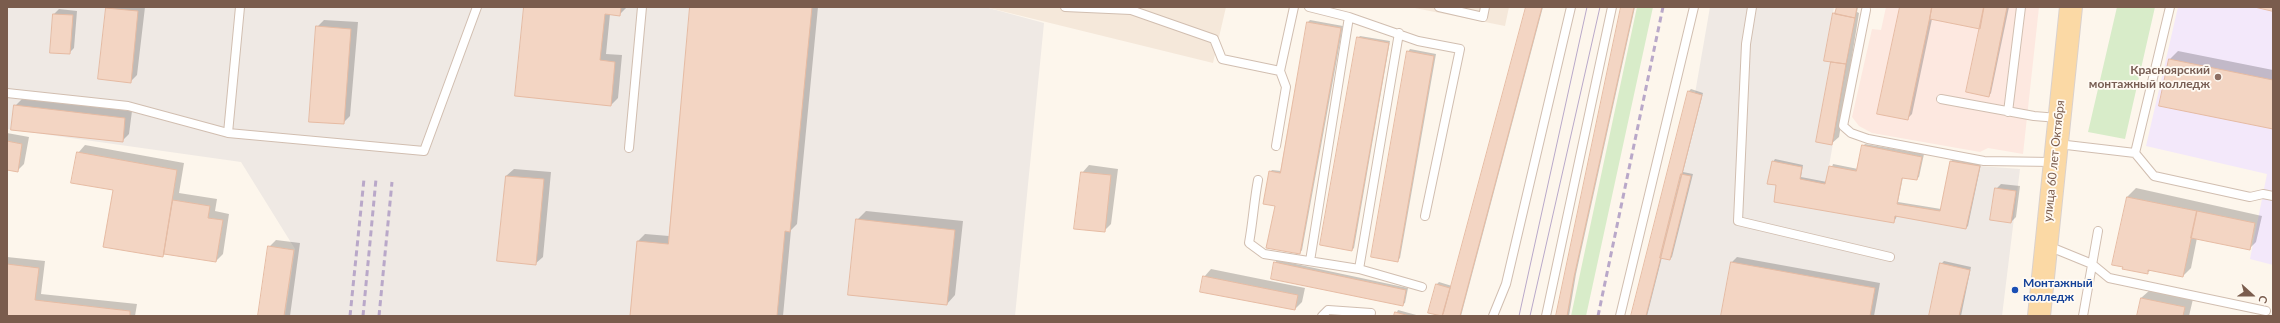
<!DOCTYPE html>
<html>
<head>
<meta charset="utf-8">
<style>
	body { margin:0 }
	#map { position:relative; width:2280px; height:323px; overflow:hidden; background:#fdf6ec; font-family:Lato,sans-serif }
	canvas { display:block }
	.frame { position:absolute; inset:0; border:8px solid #7a5c4d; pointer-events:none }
	.north { position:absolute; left:2232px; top:275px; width:40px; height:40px; -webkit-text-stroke:3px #fffaf3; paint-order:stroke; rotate:111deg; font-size:11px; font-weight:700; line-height:16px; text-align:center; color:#7a5c4d }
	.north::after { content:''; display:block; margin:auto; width:14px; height:18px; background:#7a5c4d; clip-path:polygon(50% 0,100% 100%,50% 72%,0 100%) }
</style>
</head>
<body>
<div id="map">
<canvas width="2280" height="323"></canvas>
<div class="frame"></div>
<div class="north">С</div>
</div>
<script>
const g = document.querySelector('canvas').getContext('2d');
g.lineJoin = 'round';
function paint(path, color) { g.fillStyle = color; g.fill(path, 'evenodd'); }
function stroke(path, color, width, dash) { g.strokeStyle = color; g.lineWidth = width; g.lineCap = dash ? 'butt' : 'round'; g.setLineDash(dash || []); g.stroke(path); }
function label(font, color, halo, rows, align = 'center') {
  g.font = font + ' Lato,sans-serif'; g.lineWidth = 3.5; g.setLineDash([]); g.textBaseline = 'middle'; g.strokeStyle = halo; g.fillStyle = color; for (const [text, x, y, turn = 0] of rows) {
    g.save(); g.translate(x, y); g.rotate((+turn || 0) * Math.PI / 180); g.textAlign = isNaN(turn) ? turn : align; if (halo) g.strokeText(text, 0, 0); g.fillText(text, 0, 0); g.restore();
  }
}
const residential = new Path2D(`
	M985,7H1226L1213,63Z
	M1410,7H1509L1505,26Z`);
const commercial = new Path2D(`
	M1886,7H2039L2023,154L1988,148L1980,152L1872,133L1859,126L1852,117L1872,29L1881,30Z`);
const industrial = new Path2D(`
	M7,7H985L1044,23L1015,316H285L295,249L241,162L7,129Z
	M1710,7H1834L1833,13L1855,18L1829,166L1856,171L1897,204L1940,211L1950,161L1980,166L2020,169L2002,316H1646L1681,174Z`);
const education = new Path2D(`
	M2178,7H2273V265L2250,259L2267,174L2146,146Z`);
const green = new Path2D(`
	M1637,7H1653L1586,316H1571Z
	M2117,7H2155L2125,139L2088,132Z`);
const shadow = new Path2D(`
	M108,7H145L137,75L130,82L107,9Z
	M525,7H627L620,14H610L606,54L622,55L618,98L611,105Z
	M691,7H818L797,224L791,230L783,316H631L638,241L645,234L669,236Z
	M1527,7H1543L1461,316H1444L1445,313L1441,316L1429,313L1437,284L1439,282L1452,286Z
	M1623,7H1635L1576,274L1569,316H1557Z
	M1838,7H1858L1857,12L1859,13L1839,137L1831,144L1817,142L1832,61L1834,14Z
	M1901,7H2009L1991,93L1989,96L1981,28L1932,19L1912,114L1907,119Z
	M59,9L77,11L74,48L69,53L54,14Z
	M324,20L358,22L350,116L343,123L317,27Z
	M1310,20L1343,26L1302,250L1300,253L1276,205L1270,172L1272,170L1281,171L1308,22Z
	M1360,36L1390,41L1354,248L1352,250L1358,38Z
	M1410,49L1436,54L1400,258L1398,260L1408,52Z
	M2178,51L2273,70V128L2170,59Z
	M1691,89L1703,93L1683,172L1693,174L1672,257L1670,259L1662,257L1647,316H1632L1689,91Z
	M22,99L132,111L129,134L122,141L15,106Z
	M7,133L29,137L24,164L17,171L7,169Z
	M1865,144L1924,154L1919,177L1916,179L1903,177L1898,202L1941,209L1951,161L1954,159L1981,164L1968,226L1966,228L1897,216L1894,222L1778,185L1773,162L1775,159L1803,165L1801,177L1827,182L1833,164L1858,169L1863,146Z
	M85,145L184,163L179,193L217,199L215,211L229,214L223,254L216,261L166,253L162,256L114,189L78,153Z
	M1089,165L1118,169L1111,224L1104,231L1082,173Z
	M514,169L551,172L543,257L535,264L498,260L506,176Z
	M2001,184L2020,186L2016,217L2011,222L1996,189Z
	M2136,188L2262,216L2256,242L2249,249L2197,238L2191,268L2183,276L2151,270L2147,273L2114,264L2127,197Z
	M866,211L963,221L955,295L947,304L857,220Z
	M276,240L300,243L290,316H259L269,247Z
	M7,257L45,261L41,294L137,304L135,316H7Z
	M1737,257L1880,283L1874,316H1722L1732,262Z
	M1277,260L1408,288L1405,303L1402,305L1275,263Z
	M1944,261L1971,267L1961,316H1930L1941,264Z
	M1211,269L1305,288L1302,302L1295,309L1204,277Z
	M2150,290L2193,299L2189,316H2138L2141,298Z
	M1398,310L1420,316H1395Z`);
const building = new Path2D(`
	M524,7H621L620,16L605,14L600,60L615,62L611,106L515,96Z
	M690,7H812L790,232L785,231L777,316H630L637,241L668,244Z
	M1526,7H1542L1460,316H1443Z
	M1621,7H1634L1574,277L1567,316H1556Z
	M1837,7H1857L1855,18L1835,14Z
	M1900,7H1932L1908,120L1877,114Z
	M1932,7H1984L1980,29L1930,19Z
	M1984,7H2007L1989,97L1966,92Z
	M2255,7H2273V11Z
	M106,8L138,11L131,83L98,79Z
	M1833,13L1855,18L1846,64L1824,61Z
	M53,14L73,15L70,54L50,53Z
	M1307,22L1341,28L1300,254L1266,248L1275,206L1263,204L1269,171L1280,173Z
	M316,26L351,29L344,124L309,122Z
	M1357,37L1389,43L1352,251L1320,245Z
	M1407,51L1434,56L1398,262L1371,257Z
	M2169,59L2273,80V129L2159,106Z
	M1831,62L1846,64L1832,145L1816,142Z
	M1688,91L1702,95L1646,316H1631Z
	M14,105L125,118L123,142L11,130Z
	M7,141L22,144L18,172L7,170Z
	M1862,145L1922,157L1917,180L1902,178L1897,204L1940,211L1950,161L1980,166L1966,229L1895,216L1894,223L1774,202L1776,185L1767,184L1772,161L1802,167L1800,179L1825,184L1829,166L1856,171Z
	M77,152L177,170L163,257L103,247L113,190L71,183Z
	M1081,172L1111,175L1105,232L1074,229Z
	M1681,174L1691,176L1670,260L1660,258Z
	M506,176L544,179L536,265L497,261Z
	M1995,188L2016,191L2011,223L1990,220Z
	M2127,197L2197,211L2183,277L2148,270V274L2122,269L2123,267L2112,265Z
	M173,200L210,206L208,218L223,220L216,262L164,254Z
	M2197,211L2255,223L2250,250L2191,238Z
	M856,219L955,230L947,305L848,295Z
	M268,246L294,250L284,316H258Z
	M1274,262L1406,290L1403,306L1271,279Z
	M1731,262L1875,288L1870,316H1721Z
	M1940,263L1970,270L1959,316H1929Z
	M7,264L39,268L35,300L130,311V316H7Z
	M1203,276L1298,295L1295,310L1200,292Z
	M1436,284L1450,288L1442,316L1428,313Z
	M2141,298L2185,307L2183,316H2137Z
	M1395,312L1410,316H1394Z`);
const lane = new Path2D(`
	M1065,7L1131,10L1214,39L1222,59L1280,71L1294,7
	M1309,7L1349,17L1418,41L1460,49L1425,216
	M1439,7L1483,17L1485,7
	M1752,7L1746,44L1738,221L1890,257
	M1866,10L1843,126L1851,133L1868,139L1984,161L2053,162
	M7,93L128,106L228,133L424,151L477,7
	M1941,99L2034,116L2058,118
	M2008,112L2021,7
	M228,133L240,7
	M2058,144L2135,153L2154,176L2250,197L2263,194L2273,196
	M1276,146L1286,87L1280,71
	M629,148L642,7
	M2135,153L2170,7
	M1258,180C1254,201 1253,221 1249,243L1264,254L1359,269L1399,33
	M2048,246L2092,264L2109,278L2266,311
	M1310,261L1349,17
	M1359,269L1422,287
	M1322,316L1328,310L1371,313
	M1493,316L1506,284L1571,7
	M1546,316L1612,7
	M1620,316L1694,7
	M2083,316L2098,231`);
const primary = new Path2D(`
	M2039,316L2071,7`);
const tram = new Path2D(`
	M1519,316L1587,7
	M1530,316L1600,7`);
const rail = new Path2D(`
	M350,316L364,179
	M363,316L376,179
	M379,316L392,182
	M1598,316L1663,7`);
const markers = [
	[2218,77,4,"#8d6e63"],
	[2015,290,4,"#1a4fb4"]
];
const educationNames = [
	["Красноярский",2210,70],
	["монтажный колледж",2210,84]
];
const streetNames = [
	["улица 60 лет Октября",2054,161,-84]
];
const transitNames = [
	["Монтажный",2023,283],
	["колледж",2023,297]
];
paint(residential, '#f5e8da');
paint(commercial, '#fde8e0');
paint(industrial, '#efe9e4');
paint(education, '#f3e8fa');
paint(green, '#d8ecc9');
paint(shadow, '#0003');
paint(building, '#f3d5c3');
stroke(building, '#e6bba3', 1);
stroke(lane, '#d1beb0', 10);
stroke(primary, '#dad1cd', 24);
stroke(lane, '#fff', 8);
stroke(primary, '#fbd9a5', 22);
stroke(tram, '#b9a8c9', 1);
stroke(rail, '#b9a8c9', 3, [6, 4]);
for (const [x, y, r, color] of markers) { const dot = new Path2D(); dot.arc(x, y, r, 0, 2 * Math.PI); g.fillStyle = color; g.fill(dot); stroke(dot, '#fffaf3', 1.5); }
label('bold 12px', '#785e54', '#fffaf3', educationNames, 'right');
label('12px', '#7a5c4d', '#fffaf3', streetNames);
label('bold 12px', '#164399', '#fffaf3', transitNames, 'left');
</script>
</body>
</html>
